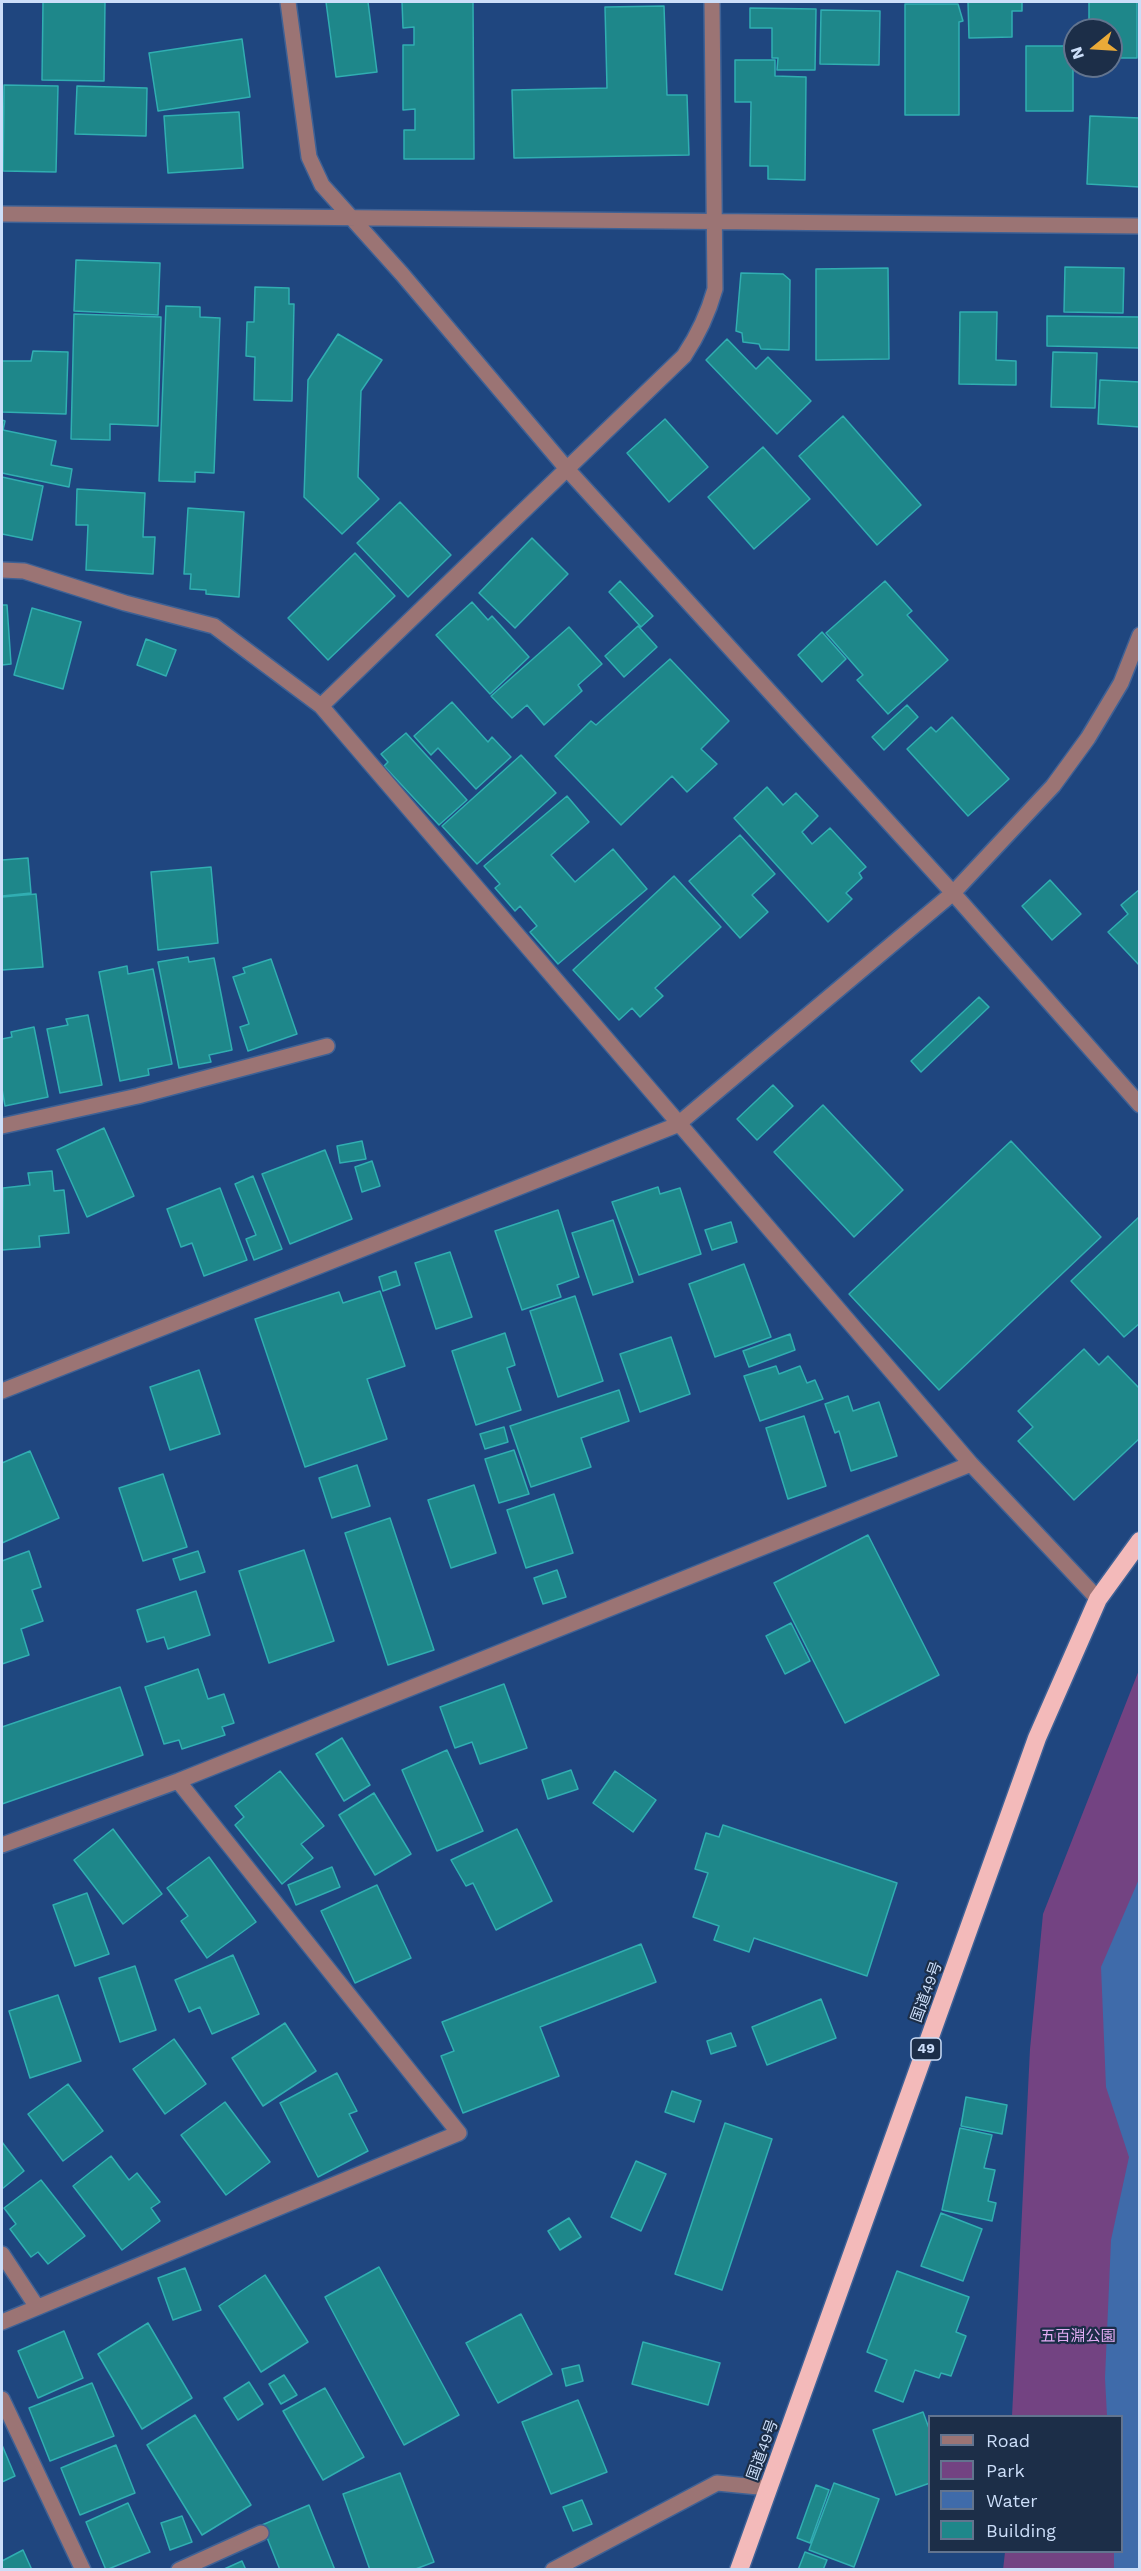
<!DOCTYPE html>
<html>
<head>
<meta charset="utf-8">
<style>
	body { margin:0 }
	#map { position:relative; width:1141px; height:2571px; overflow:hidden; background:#1f467f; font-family:"Work Sans",sans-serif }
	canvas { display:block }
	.frame { position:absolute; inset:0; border:3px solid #ccdef9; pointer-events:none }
	.legend { position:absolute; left:928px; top:2415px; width:195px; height:138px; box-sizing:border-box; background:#1c2e48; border:2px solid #62748f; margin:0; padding:8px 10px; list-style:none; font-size:18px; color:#ccdef9 }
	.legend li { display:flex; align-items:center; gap:12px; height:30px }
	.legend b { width:30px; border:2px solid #62748f }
	.north { position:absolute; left:1063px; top:18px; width:60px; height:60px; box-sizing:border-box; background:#1c2e48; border:2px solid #62748f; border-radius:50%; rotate:252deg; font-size:16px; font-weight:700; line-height:24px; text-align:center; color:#ccdef9 }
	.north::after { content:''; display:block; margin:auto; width:21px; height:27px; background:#eaaa38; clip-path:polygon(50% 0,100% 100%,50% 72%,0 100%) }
</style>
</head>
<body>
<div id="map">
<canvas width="1141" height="2571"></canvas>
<div class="frame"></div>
<ul class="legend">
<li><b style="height:8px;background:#9b7474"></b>Road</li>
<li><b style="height:16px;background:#734382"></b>Park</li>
<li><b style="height:16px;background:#3f6baa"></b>Water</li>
<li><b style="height:16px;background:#1e878a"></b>Building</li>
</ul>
<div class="north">N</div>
</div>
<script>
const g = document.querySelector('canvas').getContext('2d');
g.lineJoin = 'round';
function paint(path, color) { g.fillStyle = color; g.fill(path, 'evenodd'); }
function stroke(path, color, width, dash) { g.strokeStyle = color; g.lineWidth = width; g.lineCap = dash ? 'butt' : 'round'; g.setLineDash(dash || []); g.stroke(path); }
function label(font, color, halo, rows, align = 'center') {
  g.font = font + ' "Work Sans","Noto Sans JP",sans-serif'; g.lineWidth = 4.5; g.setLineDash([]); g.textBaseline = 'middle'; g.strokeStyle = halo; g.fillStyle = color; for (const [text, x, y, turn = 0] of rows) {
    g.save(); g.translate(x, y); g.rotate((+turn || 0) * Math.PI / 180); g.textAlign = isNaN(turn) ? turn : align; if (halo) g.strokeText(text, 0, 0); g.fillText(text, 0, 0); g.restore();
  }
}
const green = new Path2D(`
	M1139,1670V2569L1003,2570L1005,2552H1122V2416H1012L1030,2049L1043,1914Z`);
const water = new Path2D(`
	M1139,1879L1140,2569L1114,2570V2552H1122V2416H1107L1105,2378L1111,2240L1129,2157L1106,2087L1101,1967Z`);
const building = new Path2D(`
	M43,2H105L104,81L42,80Z
	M326,2H368L377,72L336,77Z
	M402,2H473L474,159H404V130H415V109L403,110V45H414V27L403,28Z
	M968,2H1022V11H1012V37L969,38Z
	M1089,2H1137V58H1111V30H1089Z
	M905,4H958L963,21L959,22V115H905Z
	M664,6L667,95H687L689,155L514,158L512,90L607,88L605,7Z
	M750,8L816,9L815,70H777L778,58H772V28H750Z
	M821,10L880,11L879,65L820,64Z
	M242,39L250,97L158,111L149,53Z
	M1026,46H1073V111H1026Z
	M735,60H775V76L806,77L805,180L768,179V166H750L751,102H735Z
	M4,85L58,86L56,172L3,171Z
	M77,86L147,88L146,136L75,134Z
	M239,112L243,168L168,173L164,116Z
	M1090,116L1140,118V187L1087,184Z
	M76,260L160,263L158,315L74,311Z
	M1065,267L1124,268L1123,313L1064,312Z
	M888,268L889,359L816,360V269Z
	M741,273L783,274L790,280L789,350L761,349L759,344L743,342L742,333L736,331Z
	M255,287L289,288V304H294L292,401L254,400L255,357L246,356L247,322H254Z
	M166,306L200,307V317L220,318L214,473L195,472V482L159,481Z
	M960,312H997L996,360L1016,361V385L959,384Z
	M74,314L161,317L158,426L110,424V440L71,439Z
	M1047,316L1140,317V348L1047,346Z
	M338,334L382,360L361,391L358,477L379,499L342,534L304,497L308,380Z
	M727,339L756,369L768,357L811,401L777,434L706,360Z
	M33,351L68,352L66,414L2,412V361H31Z
	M1053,352L1097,353L1095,408L1051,407Z
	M1100,380L1140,382V427L1098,424Z
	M843,416L921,505L877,545L799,456Z
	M665,419L708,467L669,502L627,453Z
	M2,420L5,421L3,430L56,441L51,465L72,469L69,487L2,473Z
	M763,447L810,499L754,549L708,497Z
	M2,477L43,486L32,540L2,534Z
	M77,489L145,493L143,537H155L153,574L86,570L88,525H76Z
	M400,502L451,555L408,597L357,543Z
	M188,508L244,512L239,597L206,594V590L190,589L191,574H184Z
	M532,538L568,574L515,628L479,593Z
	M355,553L395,596L328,660L288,618Z
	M620,581L653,616L641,627L609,592Z
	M885,581L912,611L907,615L948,660L888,714L857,680L863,675L826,633Z
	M472,602L488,620L492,616L529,657L490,694L436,635Z
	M2,605H7L11,664L2,665Z
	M32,608L81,622L63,689L14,675Z
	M638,626L657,647L624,677L605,656Z
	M569,627L602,664L578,685L582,691L544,725L527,705L512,718L491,696Z
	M822,632L846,659L822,682L798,655Z
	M146,639L176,650L166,676L137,665Z
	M670,659L729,721L701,749L717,764L687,792L672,776L621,825L555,756L591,721L596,725Z
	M452,702L488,742L492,737L511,757L476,789L438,748L431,755L414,736Z
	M907,705L918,717L884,750L872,737Z
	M952,717L1009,779L968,816L907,749L931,727L936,732Z
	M406,733L467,800L439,825L384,766L388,762L381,754Z
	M521,755L556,793L477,864L442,826Z
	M767,787L783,805L796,793L818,816L802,832L812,844L830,828L866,867L859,873L862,878L846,893L852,899L828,922L734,818Z
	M567,796L589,822L551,855L575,882L613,849L647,889L558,964L530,932L537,926L520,906L515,911L495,888L500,884L484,866Z
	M740,835L775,874L752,895L768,912L740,938L689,881Z
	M28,858L31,893L2,896V860Z
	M211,867L218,943L158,950L151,872Z
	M674,876L721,927L655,988L663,996L640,1017L632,1008L619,1020L573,970Z
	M1050,880L1081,914L1052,940L1022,906Z
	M1140,889V966L1108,932L1128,914L1121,905Z
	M36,894L43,967L2,970V897Z
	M188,957L189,962L214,958L232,1050L209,1055L211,1062L179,1068L158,962Z
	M271,959L297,1034L248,1051L240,1027L249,1024L233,977L245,973L243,968Z
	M127,966L128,974L153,969L172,1064L148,1069L149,1075L120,1081L99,972Z
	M979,997L989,1007L921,1072L911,1061Z
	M88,1015L102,1085L60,1093L47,1029L68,1025L66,1019Z
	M34,1027L48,1097L5,1106L2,1089V1039L12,1037L11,1032Z
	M773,1085L793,1106L757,1140L737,1119Z
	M823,1105L903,1190L854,1237L774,1152Z
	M104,1128L134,1196L87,1217L57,1150Z
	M362,1141L366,1159L340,1163L337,1146Z
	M1011,1141L1101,1237L939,1390L849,1294Z
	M325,1150L352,1219L290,1244L262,1174Z
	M372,1161L380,1186L362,1192L355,1167Z
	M52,1171L54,1191L64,1190L69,1233L39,1236L40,1247L2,1250V1260L3,1188L30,1185L28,1173Z
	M253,1176L282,1249L254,1260L246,1239L256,1235L235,1184Z
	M658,1187L660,1194L680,1188L701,1254L639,1275L612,1202Z
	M220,1188L247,1260L204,1276L192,1243L181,1247L167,1209Z
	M558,1210L579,1277L557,1285L561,1297L522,1310L495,1231Z
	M1140,1216V1323L1124,1337L1071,1281Z
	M613,1220L633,1282L593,1295L572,1233Z
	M731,1222L737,1242L712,1250L705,1230Z
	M450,1252L472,1317L436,1329L415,1263Z
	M744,1264L771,1337L715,1357L689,1284Z
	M396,1271L400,1285L383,1291L379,1277Z
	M380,1291L405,1366L367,1379L387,1439L305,1467L255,1319L339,1292L343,1303Z
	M575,1296L603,1381L558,1397L530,1311Z
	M505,1333L515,1365L507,1368L521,1410L476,1425L452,1351Z
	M790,1334L795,1350L749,1367L743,1351Z
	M671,1337L690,1394L640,1412L620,1354Z
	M1084,1349L1099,1365L1108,1356L1140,1389V1438L1074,1500L1018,1441L1033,1427L1018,1411Z
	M776,1366L779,1374L800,1366L807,1383L815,1380L823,1399L760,1421L744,1376Z
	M199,1370L220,1434L170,1450L150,1387Z
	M619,1390L629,1421L581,1438L591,1467L531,1487L510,1426Z
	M848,1396L853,1411L879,1402L897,1456L851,1471L839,1431L835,1433L825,1404Z
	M804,1416L826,1486L788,1499L766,1428Z
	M504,1427L508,1442L485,1449L480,1434Z
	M514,1450L529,1494L499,1503L485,1459Z
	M30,1451L59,1518L2,1543V1463Z
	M357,1465L370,1506L332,1518L319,1478Z
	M163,1474L187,1547L143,1561L119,1488Z
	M474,1485L496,1553L451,1568L428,1500Z
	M554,1494L573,1553L526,1568L507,1510Z
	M390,1518L434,1650L388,1665L345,1533Z
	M868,1535L939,1675L845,1723L774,1583Z
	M304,1550L334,1641L269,1663L239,1571Z
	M29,1551L41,1587L32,1590L43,1621L21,1629L29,1655L2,1664V1561Z
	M198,1551L205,1572L180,1580L173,1559Z
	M557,1570L566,1597L543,1604L534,1578Z
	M196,1591L210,1635L168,1649L164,1637L147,1642L137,1610Z
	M791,1623L810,1661L785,1674L766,1636Z
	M198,1669L208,1699L224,1694L234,1723L222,1727L225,1735L182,1749L179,1740L164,1744L145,1687Z
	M504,1684L527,1748L480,1764L472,1742L455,1748L440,1707Z
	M120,1687L143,1755L2,1804V1727Z
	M342,1738L370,1785L344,1801L316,1754Z
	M447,1750L483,1831L437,1851L402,1770Z
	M571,1770L578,1789L548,1799L542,1780Z
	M280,1771L324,1826L301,1844L313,1858L282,1884L235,1825L244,1817L235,1806Z
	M615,1771L656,1800L633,1832L593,1803Z
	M374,1793L411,1854L375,1875L339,1815Z
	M723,1825L897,1883L867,1976L754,1938L749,1952L714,1940L719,1926L693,1917L708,1873L695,1869L706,1833L719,1837Z
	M113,1829L162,1894L123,1924L74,1860Z
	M517,1829L552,1901L496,1930L473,1883L466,1886L451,1860Z
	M209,1857L256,1922L207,1958L181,1921L188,1916L167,1888Z
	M332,1867L340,1887L296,1905L288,1885Z
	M377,1885L411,1958L355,1983L321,1911Z
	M87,1893L109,1954L75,1966L53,1905Z
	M641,1944L656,1982L540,2027L559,2076L463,2113L441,2056L454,2051L442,2022Z
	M233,1955L259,2014L212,2034L200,2007L189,2012L175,1980Z
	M135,1966L156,2030L120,2042L99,1978Z
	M58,1995L81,2061L30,2078L9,2011Z
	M821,1999L836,2038L767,2065L752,2027Z
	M285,2023L316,2071L263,2106L232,2058Z
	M731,2033L736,2046L711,2054L707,2041Z
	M174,2039L206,2084L165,2114L133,2069Z
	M337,2073L357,2111L349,2114L368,2151L318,2177L280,2103Z
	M68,2084L103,2131L63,2161L28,2114Z
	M672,2091L701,2101L694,2122L665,2112Z
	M966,2097L1007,2105L1002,2134L961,2126Z
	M225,2102L270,2162L226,2195L181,2135Z
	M725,2123L772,2139L722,2290L675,2274Z
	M960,2128L992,2135L984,2168L995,2170L988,2201L996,2203L992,2221L942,2210Z
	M2,2142L24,2171L2,2189Z
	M111,2156L129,2180L137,2173L160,2202L151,2208L160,2221L122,2250L73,2186Z
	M636,2161L666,2174L641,2231L611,2217Z
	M41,2180L85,2236L48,2264L38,2252L31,2257L10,2229L16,2224L4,2208Z
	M941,2213L982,2229L963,2281L921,2266Z
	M569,2218L581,2237L560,2250L548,2231Z
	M379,2267L459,2415L404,2445L325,2297Z
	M185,2268L201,2310L173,2320L158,2278Z
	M897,2271L969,2297L956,2332L966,2336L951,2376L941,2373L939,2378L915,2370L903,2402L875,2391L887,2360L867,2352Z
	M265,2275L308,2342L261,2372L219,2306Z
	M521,2314L552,2374L498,2403L466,2343Z
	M148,2323L192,2398L142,2429L98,2354Z
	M64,2331L83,2378L38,2398L18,2351Z
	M643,2342L720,2363L708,2405L632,2384Z
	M579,2365L583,2381L566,2386L562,2369Z
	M284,2375L297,2395L281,2404L269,2384Z
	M249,2382L263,2404L238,2420L224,2398Z
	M92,2383L114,2436L50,2461L29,2408Z
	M325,2388L364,2457L323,2480L283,2411Z
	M578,2400L607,2472L551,2494L522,2422Z
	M923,2412L930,2431V2483L896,2495L873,2430Z
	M195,2415L251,2505L202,2535L147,2445Z
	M2,2445L15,2476L2,2482Z
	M116,2445L135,2493L80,2515L61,2468Z
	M400,2473L434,2562L413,2570H370L343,2494Z
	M834,2483L879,2499L854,2567L809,2550Z
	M816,2485L829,2490L810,2543L797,2538Z
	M582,2500L592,2524L573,2531L563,2507Z
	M128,2503L150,2552L106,2570L86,2522Z
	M309,2505L335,2570H280L262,2525Z
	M182,2516L192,2542L170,2550L161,2523Z
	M23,2550L32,2570H2V2561Z
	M805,2552L827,2560L823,2570H798Z
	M242,2561L246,2570H222Z`);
const minor = new Path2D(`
	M288,2L309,157L322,185L402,274L567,469L953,893L1140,1105
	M2,214L1140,226
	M2,570L24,571L125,603L214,626L321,706L971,1464L1098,1599
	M321,706L684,356C698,335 708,314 715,289L712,2
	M2,1126L138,1096L327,1046
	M2,1391L677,1125L953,893L1053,786L1088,738L1121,683L1140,635
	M2,1845L178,1781L971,1464
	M2,2254L37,2307
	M2,2322L459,2133L178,1781
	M2,2399L83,2570
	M179,2570L261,2533
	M553,2570L717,2483L769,2488`);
const highway = new Path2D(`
	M739,2570L1037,1738L1098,1599L1140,1541`);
const shields = [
	[926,2049,30]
];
const shieldNames = [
	["49",926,2049]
];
const streetNames = [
	["国道49号",927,1992,-70],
	["国道49号",763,2450,-70]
];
const parkNames = [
	["五百淵公園",1078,2337]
];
paint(green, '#734382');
paint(water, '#3f6baa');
paint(building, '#1e878a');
stroke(building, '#31aeb2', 1.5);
stroke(minor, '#3e6195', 18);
stroke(highway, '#3e6195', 21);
stroke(minor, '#9b7474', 15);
stroke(highway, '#f3baba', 18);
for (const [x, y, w] of shields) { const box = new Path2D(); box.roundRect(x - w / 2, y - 11, w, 22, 4.5); g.fillStyle = '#1c2e48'; g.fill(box); stroke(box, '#ccdef9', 1.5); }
label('bold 14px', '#ccdef9', null, shieldNames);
label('15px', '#ccdef9', '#1c2e48', streetNames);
label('15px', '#e3adf4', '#1c2e48', parkNames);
</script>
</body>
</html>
